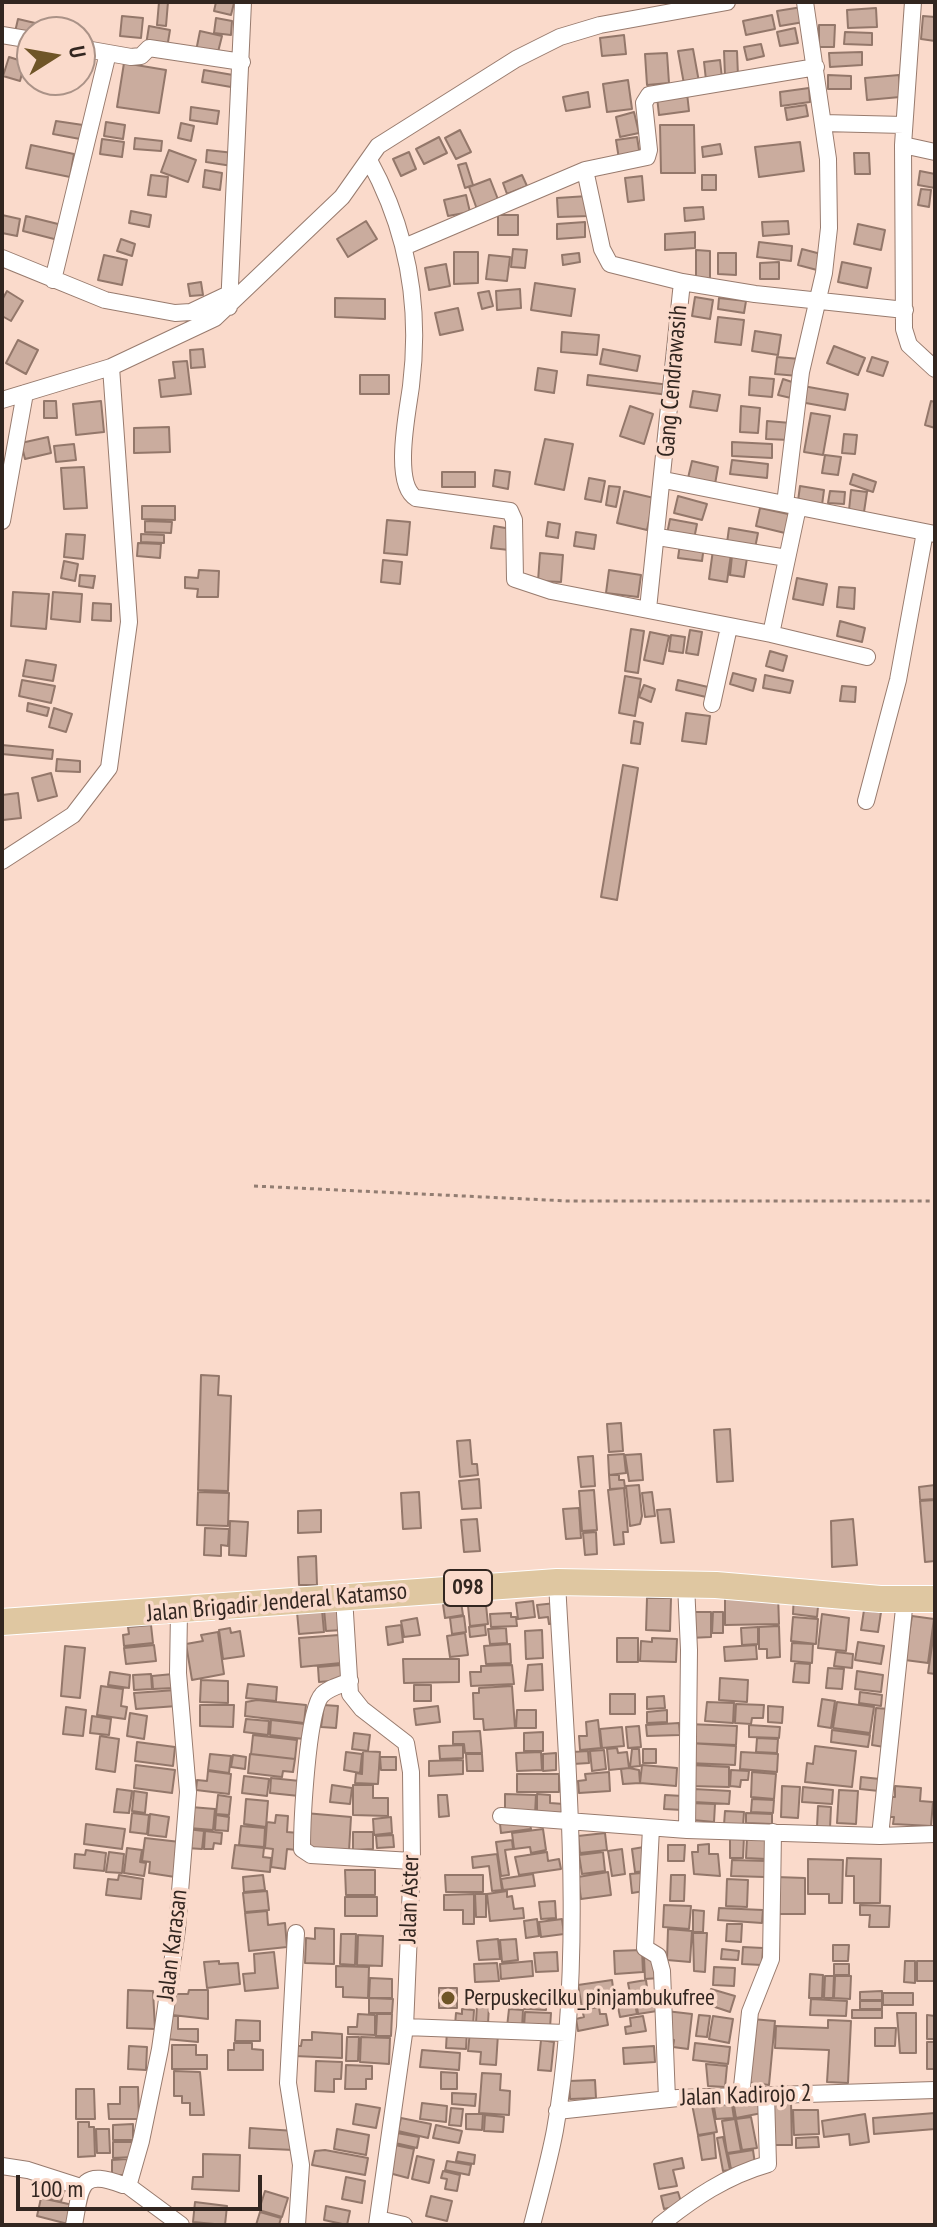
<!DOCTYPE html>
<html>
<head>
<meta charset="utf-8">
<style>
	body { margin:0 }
	#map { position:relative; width:937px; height:2227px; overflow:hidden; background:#fadacb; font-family:"PT Sans Narrow",sans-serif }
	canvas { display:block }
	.frame { position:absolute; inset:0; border:4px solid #322620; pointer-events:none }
	.north { position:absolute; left:16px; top:16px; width:80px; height:80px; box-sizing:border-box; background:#fadacb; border:2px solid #aa9287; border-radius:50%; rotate:79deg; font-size:22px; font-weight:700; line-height:32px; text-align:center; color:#322620 }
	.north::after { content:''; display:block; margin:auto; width:28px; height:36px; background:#6f5527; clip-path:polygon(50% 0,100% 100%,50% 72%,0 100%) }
	.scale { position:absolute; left:16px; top:2175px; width:246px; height:36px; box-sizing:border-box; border:4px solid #322620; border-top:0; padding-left:10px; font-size:24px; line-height:28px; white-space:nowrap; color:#322620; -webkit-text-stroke:6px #fadacb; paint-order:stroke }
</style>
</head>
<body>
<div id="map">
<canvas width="937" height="2227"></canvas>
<div class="frame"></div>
<div class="north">U</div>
<div class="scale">100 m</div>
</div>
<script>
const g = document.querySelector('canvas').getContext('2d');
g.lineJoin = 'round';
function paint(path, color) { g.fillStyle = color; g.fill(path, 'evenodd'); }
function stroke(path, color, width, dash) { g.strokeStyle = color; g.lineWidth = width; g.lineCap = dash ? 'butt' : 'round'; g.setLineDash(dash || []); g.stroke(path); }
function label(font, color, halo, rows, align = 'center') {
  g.font = font + ' "PT Sans Narrow",sans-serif'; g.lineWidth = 7; g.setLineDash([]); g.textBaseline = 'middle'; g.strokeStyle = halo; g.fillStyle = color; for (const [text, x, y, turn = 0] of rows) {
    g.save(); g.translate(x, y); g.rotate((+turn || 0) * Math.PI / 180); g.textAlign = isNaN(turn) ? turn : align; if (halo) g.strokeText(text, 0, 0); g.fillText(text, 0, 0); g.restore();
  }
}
const building = new Path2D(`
	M159,2H168L166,26L157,25Z
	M216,2L234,3L231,15L214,11Z
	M802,7L804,22L780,26L777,11Z
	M876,8L877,27L848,28L847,10Z
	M772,15L775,29L746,35L743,21Z
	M122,16L143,18L141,38L120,36Z
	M923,16L935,17V41L921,39Z
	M216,18L232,21L231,35L214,33Z
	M18,19L35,23L33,32H15Z
	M819,25H835L834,47H819Z
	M149,26L170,30L167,48L146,45Z
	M795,28L798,43L780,46L777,32Z
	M200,31L222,36L217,56L196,51Z
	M845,32L872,33V45L844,44Z
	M624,35L626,54L602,56L600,38Z
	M761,44L764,56L747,60L744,47Z
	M693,49L699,82L684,84L678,51Z
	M724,51H737L738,76H725Z
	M862,52V65L830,67L829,53Z
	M667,53L669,83L647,85L645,54Z
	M9,57L25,62L20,81L3,76Z
	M720,60L722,78L706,80L704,62Z
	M124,63L166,70L159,113L117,107Z
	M204,70L233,75L231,87L202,82Z
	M828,75L851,76V89H828Z
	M899,75L900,97L867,100L865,78Z
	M628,80L632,109L607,112L603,84Z
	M809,88L810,102L781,106L780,92Z
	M588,92L590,107L566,111L563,97Z
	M687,93L689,111L659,115L657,97Z
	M806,105L808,116L787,120L785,108Z
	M191,107L219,111L217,124L190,120Z
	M634,112L639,133L620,137L616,117Z
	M56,121L83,125L80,139L53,134Z
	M106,122L125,125L123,139L104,136Z
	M181,123L194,126L191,141L178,138Z
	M660,125H694L695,173H661Z
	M460,130L471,152L456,159L445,138Z
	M439,137L447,153L424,164L416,149Z
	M637,137L640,156L619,159L616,140Z
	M135,138L162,141L161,151L134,149Z
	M102,139L124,142L122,157L100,154Z
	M800,142L804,171L759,177L755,147Z
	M720,144L722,154L703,157L702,147Z
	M31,145L74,154L70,177L26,168Z
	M169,150L196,160L188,182L161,172Z
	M207,150L234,153L232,166L206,162Z
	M409,152L416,169L401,176L393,159Z
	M854,153H869L870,174H855Z
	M466,163L473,185L465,188L458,165Z
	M205,170L222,173L220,190L203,187Z
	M920,171L935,174V188L918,185Z
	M151,175L168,177L166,197L148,195Z
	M522,175L527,186L507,194L503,183Z
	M702,175H716V190H702Z
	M642,176L644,200L628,202L625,178Z
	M490,179L501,207L479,215L469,187Z
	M921,189L931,190L929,207L918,205Z
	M466,195L470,212L448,216L444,200Z
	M588,196L589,216L558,217L557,198Z
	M703,207L704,219L685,221L684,208Z
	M131,211L151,215L149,227L129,223Z
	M2,215L20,219L17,236L2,233Z
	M498,215H518V235H498Z
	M26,216L62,225L58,240L23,231Z
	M366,221L377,239L348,257L337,239Z
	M788,221L789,234L763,236L762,222Z
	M585,222V237L557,239V224Z
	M858,224L885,230L881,250L854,244Z
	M695,232V248L665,250V234Z
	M121,239L135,244L132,256L117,251Z
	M759,242L792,246L791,261L757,257Z
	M513,249L527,250L525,268L511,267Z
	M802,249L821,254L817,270L798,265Z
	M696,250L710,251V279L696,278Z
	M454,252H478V283L454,284Z
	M579,253L580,262L563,265L562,255Z
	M718,253H736V275L718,274Z
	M104,255L127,260L122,285L98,280Z
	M489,255L510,257L507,281L486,279Z
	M779,262V279H760V263Z
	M842,262L871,268L867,288L838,282Z
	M446,264L450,286L429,290L425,268Z
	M201,282L203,295L190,296L188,284Z
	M535,283L575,289L571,316L531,310Z
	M520,289L521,308L497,310L496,291Z
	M7,291L23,301L11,321L2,316V300Z
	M489,291L493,306L482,309L478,293Z
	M695,297L713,300L710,319L692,316Z
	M335,298L385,299V319L335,317Z
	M719,298L746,301L744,313L718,309Z
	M458,308L463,330L440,335L435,313Z
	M718,317L744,320L741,345L715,342Z
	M755,331L781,335L778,355L752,351Z
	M562,332L599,335L597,355L561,352Z
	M18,340L38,350L26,374L6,363Z
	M834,346L865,358L858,375L827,363Z
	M203,349L205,367L191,368L190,350Z
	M603,349L640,356L637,371L600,364Z
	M777,357L800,359L798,376L775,374Z
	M872,357L888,362L883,376L867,371Z
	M187,361L191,394L161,397L159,380L175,378L173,362Z
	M538,368L557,371L554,393L535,390Z
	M360,375H389V394H360Z
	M588,375L670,385L669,395L587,385Z
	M750,377L774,379L772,397L749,395Z
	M783,379L795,383L791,398L778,395Z
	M803,386L848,394L845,410L800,402Z
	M693,391L720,395L717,411L690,407Z
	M44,401H56L57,418H44Z
	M101,401L104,432L76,435L73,404Z
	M931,401L935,402V428L925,425Z
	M630,406L653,414L644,444L620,436Z
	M741,406L760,408L758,433L740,432Z
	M811,413L830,416L823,455L804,452Z
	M767,421L791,423L790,440L766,439Z
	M169,427L170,452L134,453V428Z
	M844,434L857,435L855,454L842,453Z
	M48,437L51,453L25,459L21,443Z
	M545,439L573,444L564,490L535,484Z
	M732,442L772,444V458L732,456Z
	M74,444L76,460L56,462L54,446Z
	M825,455L841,457L838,475L822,473Z
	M732,460L768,464L767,478L730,474Z
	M692,461L718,467L715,484L688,478Z
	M84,467L87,508L64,509L61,468Z
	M495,470L510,472L508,489L493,486Z
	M442,472H475V487H442Z
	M853,474L876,482L873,492L850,484Z
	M589,478L605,481L601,502L585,499Z
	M609,486L620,487L616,507L606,505Z
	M800,486L824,490L822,505L798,501Z
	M851,490L867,492L864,512L849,510Z
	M624,491L654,498L647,530L617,523Z
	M830,491L845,492L844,504L828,503Z
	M678,496L707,504L702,520L674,513Z
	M142,506H175V520L142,519Z
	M760,508L793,515L789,534L756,526Z
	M670,519L697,524L694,539L667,534Z
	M387,520L410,522L407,555L384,553Z
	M145,521L172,522L171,533L145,532Z
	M548,522L560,524L558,538L546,536Z
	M494,526L511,529L509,550L491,548Z
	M729,528L758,533L755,548L727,543Z
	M576,532L596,535L594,549L574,546Z
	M66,534L85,535L83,559L64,557Z
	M141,534L164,535V543L141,542Z
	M138,543L161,544L160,558L137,556Z
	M680,544L704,546L702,561L678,558Z
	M713,550L731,554L727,582L709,579Z
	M540,553L563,555L561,582L538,581Z
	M732,556L747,558L744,577L730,575Z
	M383,560L402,562L400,584L381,582Z
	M64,561L78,564L75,581L61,578Z
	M199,570L219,571L218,597H197L198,589L185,588V577L198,578Z
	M609,570L641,575L638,597L606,593Z
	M80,575L95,576L93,588L79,586Z
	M797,578L827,584L823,605L793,599Z
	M839,587L855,588L854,609L837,607Z
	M13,592L49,594L46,629L11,626Z
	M53,592L82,594L80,622L51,619Z
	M93,603L111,604V621L92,620Z
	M840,621L865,628L862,642L837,636Z
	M631,629L644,631L638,673L625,671Z
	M690,630L702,632L698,655L686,653Z
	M650,632L669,636L663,664L644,660Z
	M671,635L685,637L683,653L669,651Z
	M770,651L787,656L783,671L766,666Z
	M26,660L56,665L53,681L23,676Z
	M733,673L756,679L753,691L730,684Z
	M765,675L793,681L790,693L763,688Z
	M625,676L641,679L635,716L619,713Z
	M22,680L55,686L51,703L19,696Z
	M678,680L708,687L706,697L676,690Z
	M644,685L655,689L651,702L639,697Z
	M842,686L856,687L855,702L840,701Z
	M28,703L49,708L47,716L27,711Z
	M54,708L72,714L66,732L49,727Z
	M686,713L710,716L706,744L682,741Z
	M634,721L643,723L640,744L631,743Z
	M2,745L53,750L52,759L2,754Z
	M57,759L80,761V772L56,771Z
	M623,765L638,768L617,900L601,897Z
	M51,773L57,796L38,801L32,778Z
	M18,793L21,818L3,820L2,795Z
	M201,1375L219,1376L218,1395L231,1396L228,1491L198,1490Z
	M621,1423L623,1451L609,1452L607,1424Z
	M730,1429L733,1481L717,1482L714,1430Z
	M470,1440L472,1464H477L478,1475L460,1477L457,1441Z
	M624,1454L626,1473L609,1475L608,1455Z
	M641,1454L643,1480L629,1481L625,1455Z
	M593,1456L595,1486L581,1487L578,1457Z
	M609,1475H619V1480H624L625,1488L610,1489Z
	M479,1479L481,1508L462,1509L459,1481Z
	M639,1485L642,1516L640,1524L630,1526L626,1486Z
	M935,1485V1499L920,1500L919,1487Z
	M624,1488L628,1532H623L624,1544L614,1545L608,1490Z
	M594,1490L597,1530L582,1531L579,1491Z
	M198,1492L229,1493L228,1526L197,1525Z
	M419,1492L421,1528L403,1529L401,1493Z
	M652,1492L655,1516L645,1517L642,1493Z
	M935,1500V1561L925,1562L920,1501Z
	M579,1508L581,1538L566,1539L563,1509Z
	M670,1509L674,1542L661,1543L657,1510Z
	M321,1510V1532L298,1533V1511Z
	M477,1519L480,1551L464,1552L461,1520Z
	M853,1519L857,1565L832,1567L831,1521Z
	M230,1521L248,1522L246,1556L229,1555Z
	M205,1528L229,1529L228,1546L221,1545V1556L204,1555Z
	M596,1532L597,1554L585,1555L583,1533Z
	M316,1556L317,1585H299L298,1557Z
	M794,1593L819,1596L817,1617L793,1614Z
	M725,1594H778L779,1624L725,1625Z
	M647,1598H671L670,1631L646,1630Z
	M533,1601L535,1617L518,1619L516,1603Z
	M461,1602L463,1615L445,1618L443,1604Z
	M556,1603L558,1623L549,1624L548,1617L539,1618L537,1605Z
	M486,1605L488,1624L470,1626L468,1606Z
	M342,1608L343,1630L326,1631L324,1609Z
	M322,1610L324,1632L299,1634L297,1612Z
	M864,1610L881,1612L878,1632L861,1630Z
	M694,1612H711V1637L689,1638Z
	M713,1612H723V1633H712Z
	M511,1613V1617H516L517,1626L491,1627L490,1614Z
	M822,1614L849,1618L846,1651L818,1648Z
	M464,1616L466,1632L452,1634L450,1618Z
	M912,1616L934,1619L928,1663L905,1660Z
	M793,1617L818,1619L816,1644L791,1641Z
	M417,1618L420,1635L404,1637L401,1621Z
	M151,1625L153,1643L124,1646L123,1635L129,1634L128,1627Z
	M401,1625L403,1642L388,1645L386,1627Z
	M485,1625L486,1635L470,1637L469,1627Z
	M935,1625V1674L928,1673Z
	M779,1626L780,1657L767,1658V1649H759V1627Z
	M758,1627V1644L742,1645L741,1628Z
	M230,1628L231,1633L240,1631L244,1656L223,1659L219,1630Z
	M506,1628L507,1643L490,1644L488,1629Z
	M542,1630L543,1658L526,1659L525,1631Z
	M218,1632L224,1674L192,1680L186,1644L203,1641L201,1635Z
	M465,1633L468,1655L450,1657L447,1636Z
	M339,1635L341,1663L301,1667L299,1638Z
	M617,1638H638V1662H617Z
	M652,1638L677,1639L676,1662L640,1661L641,1641L652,1642Z
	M858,1642L884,1646L881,1664L855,1660Z
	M792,1643L813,1644L812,1663L791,1661Z
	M510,1644L511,1663L486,1664L484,1646Z
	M154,1645L156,1661L126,1664L124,1648Z
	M756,1645L757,1659L725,1661L724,1647Z
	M65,1646L85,1648L80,1698L61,1696Z
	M836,1652L853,1654L852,1668L834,1666Z
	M403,1659H459V1682L404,1683Z
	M795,1663L810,1664L809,1683L793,1682Z
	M542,1664L543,1690L525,1691L528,1665Z
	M341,1665L342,1680L319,1682L318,1667Z
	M512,1665L514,1684L471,1686L470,1672H481V1666Z
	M828,1668L844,1669L842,1689L826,1688Z
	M857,1671L883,1675L881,1692L855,1689Z
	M110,1672L130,1675L129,1688L108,1685Z
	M151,1674L152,1689L134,1690L133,1675Z
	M173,1674L174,1688L153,1689L152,1676Z
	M720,1678L748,1680L747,1702L719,1700Z
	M201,1680L228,1681V1703L200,1702Z
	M248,1684L277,1687L276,1701L246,1698Z
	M414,1685H431V1701H414Z
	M101,1686L123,1689L121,1706L127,1707L125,1719L97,1715Z
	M512,1686L515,1728L484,1730L483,1719H474L473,1693H479V1688Z
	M176,1690L177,1706L136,1709L134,1693Z
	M860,1692L882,1695L881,1706L859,1703Z
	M610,1694H635V1714H610Z
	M664,1696L665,1708L647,1709V1697Z
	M822,1699L835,1701L831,1728L818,1726Z
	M257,1700L306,1705L304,1723L245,1716L246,1702Z
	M707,1702L734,1703L733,1723L705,1721Z
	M837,1702L874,1707L870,1733L833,1728Z
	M736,1704L764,1705L763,1718H752L751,1724L735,1723Z
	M200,1705H234L233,1727L200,1726Z
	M324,1705L338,1706L336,1728L321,1727Z
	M438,1706L440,1722L416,1725L414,1709Z
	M768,1706L783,1707L782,1723L768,1722Z
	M66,1707L86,1710L83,1736L63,1734Z
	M876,1708L889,1709L884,1747L872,1745Z
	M517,1710H536V1728H516Z
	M667,1710V1722L647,1723V1712Z
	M130,1713L147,1716L144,1739L127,1736Z
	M92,1716L111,1719L109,1735L90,1733Z
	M246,1719L269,1721L268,1735L244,1732Z
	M271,1720L305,1724L304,1739L270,1735Z
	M598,1720L601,1748L580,1750L579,1736H587L586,1722Z
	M679,1723L680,1735L647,1736L646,1725Z
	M688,1724L737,1726L736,1745L688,1743Z
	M749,1725L780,1727L779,1738L749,1737Z
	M639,1726L641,1747L628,1748L626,1727Z
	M622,1727L624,1746L602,1748L600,1729Z
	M832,1730L870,1735L868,1747L831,1742Z
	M480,1731L482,1753H465L464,1744H453V1732Z
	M543,1732V1751H524V1733Z
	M354,1733L370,1735L368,1751L352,1749Z
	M253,1735L297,1740L295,1759L251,1754Z
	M100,1736L119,1739L115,1772L96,1769Z
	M757,1738L778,1739L777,1753L756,1752Z
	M137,1742L175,1747L173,1766L135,1761Z
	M689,1743L736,1746L735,1765L688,1763Z
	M463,1745V1758L440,1759L439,1746Z
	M815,1746L856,1751L852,1787L805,1782L807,1763L813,1764Z
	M617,1748L618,1753L627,1752L629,1768L609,1770L607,1749Z
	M632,1749H639L640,1766L630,1767Z
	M643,1749H656V1763H643Z
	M604,1750L606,1769L592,1771L590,1751Z
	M363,1751L380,1752L378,1784L355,1783L356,1773L362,1774Z
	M588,1751L589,1763L573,1764L572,1752Z
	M346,1752L362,1754L360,1773L344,1770Z
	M541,1752L542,1770L517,1771L516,1753Z
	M741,1752L778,1754L777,1772L740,1769Z
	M556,1753V1770L543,1771V1754Z
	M210,1754L231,1756L229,1773L208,1770Z
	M250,1754L295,1759L293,1772L283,1771L282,1777L248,1773Z
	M466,1754H482L483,1771H467Z
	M233,1755L246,1757L245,1769L231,1767Z
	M380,1757H396V1770H381Z
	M463,1760V1774L429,1776V1761Z
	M136,1765L175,1770L172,1793L134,1788Z
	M642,1765L677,1768L676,1786L640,1783Z
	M691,1765L729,1767V1787L690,1786Z
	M629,1768L639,1770L640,1783L623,1784L621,1769Z
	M731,1770L749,1771L748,1780H741L740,1787L730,1786Z
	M208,1771L231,1774L229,1794L196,1790L197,1780L207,1781Z
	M609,1772L610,1791L579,1793L578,1781L586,1780L585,1774Z
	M752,1772L776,1774L774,1799L751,1797Z
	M517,1774H559V1792H517Z
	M244,1776L269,1779L267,1796L242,1793Z
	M861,1777L880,1779L879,1791L860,1789Z
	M271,1778L300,1781L299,1796L270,1793Z
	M332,1785L352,1788L350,1804L330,1802Z
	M353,1785H373V1798H388V1816L353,1815Z
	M782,1786L800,1787L798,1818L781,1817Z
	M895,1786L921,1788L920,1801L933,1802L931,1826L893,1824L894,1817H887L888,1797H895Z
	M803,1787L833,1790L832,1804L802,1802Z
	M117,1789L132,1791L129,1813L114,1812Z
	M694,1789L730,1791L729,1804L694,1802Z
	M839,1790L858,1791L856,1824L837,1823Z
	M134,1791L147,1793L145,1813L132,1811Z
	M505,1794L536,1795L535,1814L505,1813Z
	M537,1794L550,1795V1803L564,1804V1814H537Z
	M218,1795L231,1797L229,1815L216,1814Z
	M438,1795H447L449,1816L439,1817Z
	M665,1795L683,1796V1810L664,1809Z
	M246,1799L268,1801L266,1827L244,1824Z
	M752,1799L774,1800L773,1813L751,1812Z
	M689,1803L715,1804L714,1822L693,1820Z
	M818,1806L831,1807L830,1828L817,1827Z
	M191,1807L215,1809L213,1830L189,1828Z
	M725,1811L744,1812L743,1826L724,1825Z
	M132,1813L149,1815L147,1834L130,1832Z
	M305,1813L351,1817L349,1851L302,1847Z
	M746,1813L772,1814V1824L746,1823Z
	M150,1814L169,1817L166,1837L148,1835Z
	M216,1815L229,1817L228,1831L215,1830Z
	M276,1815L288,1816L287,1832L299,1833L297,1850L287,1849L285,1869L271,1867L273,1849L265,1848L267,1822L275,1823Z
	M391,1817L392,1833L374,1835L373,1819Z
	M529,1819L531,1829L501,1833L500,1824Z
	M86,1824L125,1829L122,1849L84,1844Z
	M241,1826L265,1828L264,1847L239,1845Z
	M187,1829L204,1831L202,1849L186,1848Z
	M543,1829L546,1850L531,1853L530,1847L514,1849L512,1833Z
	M205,1831L222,1833L221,1844L214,1843L213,1849H204Z
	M353,1832H373V1849L353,1850Z
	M605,1833L607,1850L580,1853L578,1836Z
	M393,1835L394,1847L377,1848L376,1836Z
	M730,1836H744L743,1858H730Z
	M747,1837H767L766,1859L746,1858Z
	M145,1838L180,1842L175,1877L149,1873L150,1862L142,1861Z
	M512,1840L513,1849L505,1850L509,1875L501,1876L496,1842Z
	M709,1844V1854H718L720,1876L694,1874L692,1852H698V1845Z
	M235,1845L264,1848L263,1857L271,1858L270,1872L232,1868Z
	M668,1845H685L684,1861H668Z
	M644,1847L647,1871L635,1872L632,1849Z
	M127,1848L142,1850L140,1862L146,1863L144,1876L124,1873Z
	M622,1849L625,1874L612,1876L608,1851Z
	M86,1850L106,1853L104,1871L74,1868L75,1854L85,1855Z
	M109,1852L124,1854L122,1873L106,1872Z
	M547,1852L548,1861L559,1859L561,1869L519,1875L515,1857Z
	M603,1852L605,1871L582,1874L579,1855Z
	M497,1854L502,1890L492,1891L489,1866L473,1868L472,1857Z
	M847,1858L881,1859L880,1903H854V1876H846Z
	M808,1859L843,1860L842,1903H829V1894H808Z
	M732,1860L766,1861L765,1877L731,1876Z
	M345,1870H375V1895H346Z
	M608,1872L611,1895L581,1899L578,1877Z
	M641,1873L644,1891L632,1893L630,1874Z
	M533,1874L535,1886L503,1890L501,1879Z
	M119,1875L143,1879L141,1899L106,1895L108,1879L118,1880Z
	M263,1875L265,1890L244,1892L243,1877Z
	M445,1875H483V1892H446Z
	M671,1875H685L684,1901H670Z
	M776,1877L805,1878V1914H776Z
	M727,1879L748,1880L747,1907L726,1906Z
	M267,1891L269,1910L245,1912L243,1893Z
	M507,1891V1897L512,1896L514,1909L523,1908L524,1918L490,1921L487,1894Z
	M474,1894V1924H463V1910H444V1895Z
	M475,1894H486V1917H476Z
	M345,1897H377V1916H345Z
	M555,1901L556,1918L541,1919L539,1902Z
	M664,1905L691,1906L689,1929L663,1927Z
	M860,1905L890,1906L889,1927H869L870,1915H860Z
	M719,1908L763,1910L762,1923L718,1920Z
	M693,1910L704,1911L703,1932H693Z
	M267,1911L268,1925L285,1923L287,1947L249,1951L245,1913Z
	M537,1919L539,1936L526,1938L524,1921Z
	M562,1919L564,1934L541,1937L539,1922Z
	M727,1924H742L741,1942L726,1941Z
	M315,1928L334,1929V1964L305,1963L306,1938L315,1939Z
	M668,1929L692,1931L690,1962L667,1960Z
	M693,1933H707L705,1972L694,1971Z
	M341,1934H356L355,1965L340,1964Z
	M358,1935L383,1936L382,1966L357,1965Z
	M498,1939L500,1959L479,1960L477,1941Z
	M516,1939L518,1960L502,1962L500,1940Z
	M833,1945H849L848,1961H833Z
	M743,1947L763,1948L762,1965L742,1964Z
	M722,1949L739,1951L738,1960L721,1959Z
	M642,1950L643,1972L615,1974L614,1951Z
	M274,1952L278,1988L245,1991L243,1974L255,1973L254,1954Z
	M557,1952L558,1971L536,1972L534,1953Z
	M644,1957H656L660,1978L645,1979Z
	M219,1961V1964L238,1963L240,1984L207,1988L204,1962Z
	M532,1961L533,1976L501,1979L500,1964Z
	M905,1961H915V1983L904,1982Z
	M917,1961H935V1981H917Z
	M497,1963L499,1981L475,1982L474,1964Z
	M834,1964H849V1975H834Z
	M336,1966L369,1967L368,1998L343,1997V1987H336Z
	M714,1967L735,1968L734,1986L713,1985Z
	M810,1974L823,1975L822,1998H809Z
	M825,1976H834L833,1998H824Z
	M835,1976H851L850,1999L834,1998Z
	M370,1978L392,1979V1998H369Z
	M612,1980L615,2003L582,2008L578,1985Z
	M646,1980L648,1995L631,1998L628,1983Z
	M439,1988H457V2008H439Z
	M711,1989L735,1996L730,2012L706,2004Z
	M128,1990L153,1991L155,2029L127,2028Z
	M189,1990H208V2019L172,2015V1994H188Z
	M882,1991V2000H860V1992Z
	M883,1993H913V2005H883Z
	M655,1996L657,2011L638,2014L636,1999Z
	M369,1998L393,1999L392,2013H369Z
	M634,1999L637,2014L620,2017L617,2002Z
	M811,1999L847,2001L846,2016L810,2015Z
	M525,2001H546V2010L524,2009Z
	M860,2001H882V2009H860Z
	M477,2004L489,2005L488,2024L476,2023Z
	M599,2007L600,2014H606L608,2025L578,2031L576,2019L584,2017L582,2010Z
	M462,2009L474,2010L473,2026L455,2025L456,2013L462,2014Z
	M509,2009L523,2010L522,2028L507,2027Z
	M852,2010H882V2018H852Z
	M666,2011L692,2014L688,2049L673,2047L674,2040L666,2039Z
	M525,2012L551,2013L550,2028L524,2027Z
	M897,2013H916V2053H900Z
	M358,2014L375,2015V2035L348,2034V2027H357Z
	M377,2014H392L391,2036H376Z
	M699,2015L710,2016L707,2037L696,2036Z
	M927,2015L935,2016V2039H927Z
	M166,2016H178V2029H198V2042L166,2039Z
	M643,2016L646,2031L626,2034L625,2027L631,2026L630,2018Z
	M713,2016L733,2019L729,2043L709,2039Z
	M752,2019L775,2021L769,2085L746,2082Z
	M236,2020L260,2021V2041H235Z
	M828,2020L851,2021L848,2083L827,2082L829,2050L775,2048L776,2026L828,2028Z
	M875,2028H896L895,2046H875Z
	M447,2030L467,2031L466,2049L446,2048Z
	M470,2031L498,2034L496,2065L480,2064L481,2052L468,2051Z
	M312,2032L342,2034V2058L294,2056V2046H301L302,2040H312Z
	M347,2037H359L358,2061H346Z
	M361,2037L390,2038L389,2064L360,2062Z
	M541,2040L554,2042L551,2071L538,2070Z
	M927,2042H935V2069H927Z
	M234,2043H252V2049L263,2050V2070H228V2050H234Z
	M695,2043L730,2047L728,2064L693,2060Z
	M172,2045H196V2055H207V2069H172Z
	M129,2046L147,2047L146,2070L128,2069Z
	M654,2046L655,2062L624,2064L623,2048Z
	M422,2050L460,2053L459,2070L420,2067Z
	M316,2061L342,2062L341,2079H334V2092L315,2091Z
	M706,2064L727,2066L725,2087L708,2086Z
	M346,2065L372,2066V2079H366V2089H345Z
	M174,2071L200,2072L204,2115H190V2103H182V2096H174Z
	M441,2072L457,2073V2089H441Z
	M482,2073L501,2074L500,2090L510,2091L509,2115L479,2113Z
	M595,2080L596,2098L570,2099L569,2081Z
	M120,2087H138L139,2119H109L108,2104H120Z
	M76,2089H94L95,2119H76Z
	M452,2093L476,2094L475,2106L452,2104Z
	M731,2098L734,2118L716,2119L713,2101Z
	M760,2098L762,2113L736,2118L733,2100Z
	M711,2101L717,2132L698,2135L692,2104Z
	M772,2102H791L792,2145H772Z
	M422,2103L447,2106L446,2122L420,2119Z
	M356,2104L380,2108L376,2128L353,2124Z
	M451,2108L463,2109L461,2126L449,2125Z
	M793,2110H818L819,2134L794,2135Z
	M935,2113V2129L874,2134L873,2118Z
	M466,2114H483L482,2130L466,2129Z
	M865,2114L869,2142L850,2145L849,2134L824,2137L822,2121Z
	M485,2115L504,2117L503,2132L484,2131Z
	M751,2117L757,2148L742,2150L736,2119Z
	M401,2118L431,2124L428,2138L398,2131Z
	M735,2119L741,2151L727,2153L722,2121Z
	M78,2122H89V2127H94L95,2156L78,2157Z
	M133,2124V2140H113V2125Z
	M436,2125L462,2131L459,2143L433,2138Z
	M250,2128L295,2131L294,2150L249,2148Z
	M96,2129H109L110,2153H97Z
	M337,2129L369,2135L366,2155L334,2149Z
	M397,2133L419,2137L417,2148L395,2143Z
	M714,2133L716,2158L702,2160L698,2136Z
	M723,2137L730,2170L723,2171L717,2138Z
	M818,2137L819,2147L796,2148V2138Z
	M113,2142H133L134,2157L113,2158Z
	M395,2145L414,2149L408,2178L389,2173Z
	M325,2150L368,2158L365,2175L312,2165L315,2151Z
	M753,2150L755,2164L731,2169L728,2154Z
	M458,2152L475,2155L474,2164L456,2161Z
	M203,2154L240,2155L239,2191L192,2189L193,2177H203Z
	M417,2156L434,2160L429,2183L412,2179Z
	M682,2158L684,2168L673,2170L677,2186L659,2189L654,2164Z
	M127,2159V2175H112V2160Z
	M447,2161L471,2165L469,2175L445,2170Z
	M443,2171L460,2175L457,2191L445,2189L447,2179L441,2178Z
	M346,2177L365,2181L362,2203L342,2199Z
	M44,2181L65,2186L61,2202L40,2197Z
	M265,2191L288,2198L282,2217L259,2210Z
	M678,2192L682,2205L664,2209L661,2196Z
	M431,2196L452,2201L447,2221L426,2216Z
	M41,2198L73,2205L68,2224L37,2216Z
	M195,2202L227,2206L225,2225L193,2222Z
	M326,2206L350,2211L347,2225L324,2220Z
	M260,2212L281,2218L279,2225H256Z`);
const path = new Path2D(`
	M254,1186L568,1201H935`);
const minor = new Path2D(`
	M913,2L903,145L904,329L909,345L935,369
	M2,35L32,40
	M80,48L131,57L141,56L149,48L242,62
	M823,123L904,125
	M903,145L935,152
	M369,160C408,231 421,306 411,386C408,410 392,484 416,498L510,511L514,520L515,579L551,591L771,634L798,507
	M585,170L647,157L649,150L644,103L649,95L816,67
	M404,247L585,170L602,249L610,264L682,282
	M2,258L105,300L175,313L191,312L229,294
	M53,280L108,53
	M229,307L243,2
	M2,400L111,367L215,318L342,197L378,146L516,59L560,37L600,25L727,2
	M664,480L925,532
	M785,504L801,372L824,273L829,228L828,159L805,2
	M2,521L25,393
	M658,537L787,558
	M648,609L682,282L755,294L905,310
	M771,634L867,657
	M712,704L729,627
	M866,801L898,680L925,532L935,534
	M2,861L73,815L109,768L129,622L111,367
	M686,1584L689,1650L687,1830
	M344,1597L350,1694L362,1709L406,1743L411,1772L412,1861L405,2027L377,2225
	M350,1681C341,1685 328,1688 322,1695C307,1709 302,1825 302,1849L311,1855L412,1861
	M501,1816L687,1830L880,1836L905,1599
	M651,1828L645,1948L658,1956L662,1971L667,2099
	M880,1836L935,1834
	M296,1933L288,2083L301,2165L297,2225
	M405,2027L565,2033
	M741,2096L750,2012L771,1959L773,1832
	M557,2111L678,2098L935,2090
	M2,2166L28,2170L81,2187
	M127,2185L181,2225
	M378,2219L404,2225
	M74,2225C81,2187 79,2168 123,2185L129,2183L141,2141L160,2049L177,1929L188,1792L178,1673L179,1612
	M532,2225C540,2193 549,2162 555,2130C586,1958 566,1756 557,1582
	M660,2225C694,2198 726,2176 768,2164L766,2095`);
const primary = new Path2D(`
	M2,1622L557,1582L716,1585L880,1599H935`);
const markers = [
	[448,1998,8,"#6f5527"]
];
const shields = [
	[468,1588,48]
];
const shieldNames = [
	["098",468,1588]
];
const streetNames = [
	["Gang Cendrawasih",673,381,-85],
	["Jalan Brigadir Jenderal Katamso",277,1603,-5],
	["Jalan Aster",410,1899,-88],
	["Jalan Karasan",173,1945,-83],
	["Jalan Kadirojo 2",746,2096,-2]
];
const poiNames = [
	["Perpuskecilku_pinjambukufree",464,1998]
];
paint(building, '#caac9e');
stroke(building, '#93776a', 2);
stroke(minor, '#987b6e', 18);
stroke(primary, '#fff', 28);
stroke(path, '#927d72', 3, [4, 4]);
stroke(minor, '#fff', 16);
stroke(primary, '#dfc7a1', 26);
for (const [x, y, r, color] of markers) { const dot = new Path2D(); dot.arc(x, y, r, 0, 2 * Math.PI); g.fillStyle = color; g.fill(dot); stroke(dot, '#fadacb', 3); }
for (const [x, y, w] of shields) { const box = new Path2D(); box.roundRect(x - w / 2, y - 18, w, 36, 6); g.fillStyle = '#fadacb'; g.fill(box); stroke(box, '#322620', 2); }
label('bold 22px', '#322620', null, shieldNames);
label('24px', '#322620', '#fadacb', streetNames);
label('24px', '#322620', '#fadacb', poiNames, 'left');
</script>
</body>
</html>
